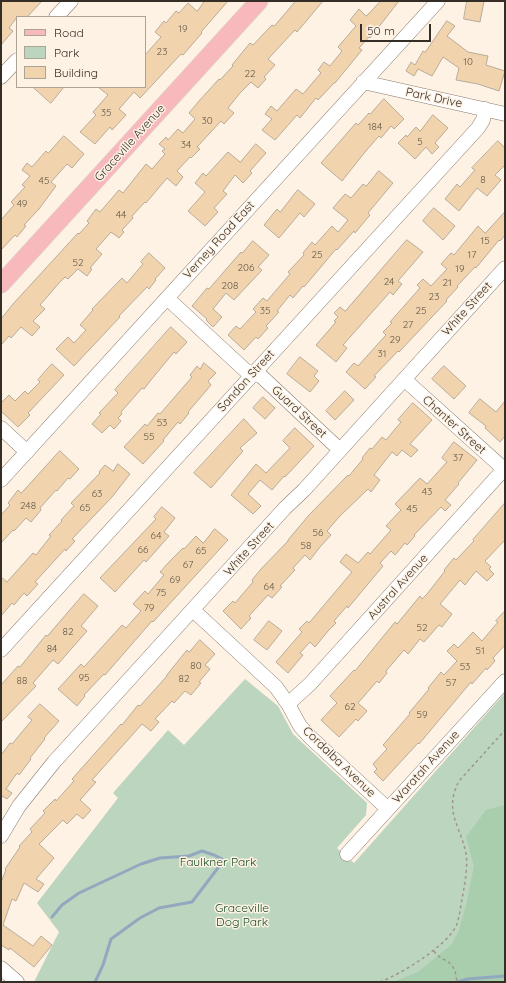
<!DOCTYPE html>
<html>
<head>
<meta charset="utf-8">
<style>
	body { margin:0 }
	#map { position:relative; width:506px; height:983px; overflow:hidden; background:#fef2e4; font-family:Quicksand,sans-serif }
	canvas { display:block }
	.frame { position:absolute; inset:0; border:2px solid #342e27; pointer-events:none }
	.legend { position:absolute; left:16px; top:16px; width:130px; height:72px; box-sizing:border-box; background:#fef2e4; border:1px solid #ada498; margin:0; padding:5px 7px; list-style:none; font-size:12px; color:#342e27 }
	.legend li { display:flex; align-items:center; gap:8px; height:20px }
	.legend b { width:20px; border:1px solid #ada498 }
	.scale { position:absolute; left:360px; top:24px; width:71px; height:18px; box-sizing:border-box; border:2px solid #342e27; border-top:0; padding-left:5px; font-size:12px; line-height:14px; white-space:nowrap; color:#342e27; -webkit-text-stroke:3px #fef2e4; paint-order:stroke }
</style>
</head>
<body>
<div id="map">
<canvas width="506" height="983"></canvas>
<div class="frame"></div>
<ul class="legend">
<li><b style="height:5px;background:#f7b9bc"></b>Road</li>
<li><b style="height:11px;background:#bcd5bf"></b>Park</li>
<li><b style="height:11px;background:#f1d4ad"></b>Building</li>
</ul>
<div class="scale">50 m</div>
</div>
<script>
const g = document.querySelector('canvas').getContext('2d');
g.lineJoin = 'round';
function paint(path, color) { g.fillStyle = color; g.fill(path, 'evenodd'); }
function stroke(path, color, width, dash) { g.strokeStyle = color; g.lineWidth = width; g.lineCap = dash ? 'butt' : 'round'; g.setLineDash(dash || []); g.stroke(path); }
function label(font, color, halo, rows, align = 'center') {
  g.font = font + ' Quicksand,sans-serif'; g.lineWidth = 3; g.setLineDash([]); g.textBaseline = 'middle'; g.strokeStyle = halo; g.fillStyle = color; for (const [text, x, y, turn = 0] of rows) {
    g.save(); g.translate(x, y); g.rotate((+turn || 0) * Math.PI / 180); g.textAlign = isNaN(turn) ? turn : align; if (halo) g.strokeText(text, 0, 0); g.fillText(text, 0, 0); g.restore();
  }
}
const green = new Path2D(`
	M245,679L278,706L293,734L367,803L366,815L337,848L354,863L505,693V982H34L59,932L37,903L118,798L113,793L168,730L184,745Z`);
const forest = new Path2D(`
	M505,805V982H393L418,972L452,944L459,930L466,905L474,866L466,837L486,810Z`);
const stream = new Path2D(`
	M52,917L62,905L79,893L141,864L160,858L189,856L202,851L214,855L224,860L192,902L159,908L140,918L111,939L103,965L95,982
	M457,982L468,979L505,976`);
const building = new Path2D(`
	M1,1H42L27,17H17L9,28L13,31L1,45Z
	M205,1H228L201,32L202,33L183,55L181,54L140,98L134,92L119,109L126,115L112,130L110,127L95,144L80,132L96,115L93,112L108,95L98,87H145V55L161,37L155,32L164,21L166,23L176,11L179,13L188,3L197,11Z
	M296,1H323L297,32L295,30L268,59L275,65L264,77L266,79L258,88L251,82L240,93L228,108L234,113L224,124L221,121L197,147L200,149L191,158L190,157L177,171L183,177L176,186L167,178L146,203L145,202L132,216L133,218L122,230L124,232L119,238L111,232L96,249L102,254L90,268L92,269L87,276L78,269L68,279L65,277L60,282L40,305L45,309L33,321L40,327L32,336L21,327L11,338L9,336L1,345V319L13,304L78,233L79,234L89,223L87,221L96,209L100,212L119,190L123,193L146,164L152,169L165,154L162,151L165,149L159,144L166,137L168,140L178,129L183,133L195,119L189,113L199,101L219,79L220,80L233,66L232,65L250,43L253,45L272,25L274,26Z
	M381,1H399L370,38L369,37L359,48L362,50L335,83H334L318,100L316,98L300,118L297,115L275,140L262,130L272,119L265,114L271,106L277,111L296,89L303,94L321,73L318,70L324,62L330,66L342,51L338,47L356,26L350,20L359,9L366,16Z
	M467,1H484L480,22L464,19Z
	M447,21L455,26L447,36L468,52L488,56L486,65L505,71L499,91L478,84L456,80L459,68L443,57L432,76L418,69L414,76L406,71L411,62L415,65L423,51L425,52Z
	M33,87H64L51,103Z
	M384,99L404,119L394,129L391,126L381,138L379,136L365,152L342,181L321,163L356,123L358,125L369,113L370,114Z
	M433,115L448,128L435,143L439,147L432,154L426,147L415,159L398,143L406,135L407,137L416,127L420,131Z
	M64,136L84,154L72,168L67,164L51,182L56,186L39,209L24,225L26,226L17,237L15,235L1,250V220L14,205L11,202L25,187L22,185L30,176L22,170L27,163L32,167L46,151L48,153Z
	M498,141L505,148V165L495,175L501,180L487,196L477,188L459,211L445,199L457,184L460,187L475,170L472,168Z
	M256,144L266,153L250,171L252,173L243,183L235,175L223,191L227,194L214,208L218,212L205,226L188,211L205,192L195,183L203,173L206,176L228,152L240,162Z
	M379,171L393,183L368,213L370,215L355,233L354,231L337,250L336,249L304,287L303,286L293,298L290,295L277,311L279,312L266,326L268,328L258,339L256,337L244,350L228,335L236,326L240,329L256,312L253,309L263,298L267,301L290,274L288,272L304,255L303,253L312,242L315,245L332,226L338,232L348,220L333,208L345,194L351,198L363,184L366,186Z
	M298,190L315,204L304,217L300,213L279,238L264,225L277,209L280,212Z
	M434,208L455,226L443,240L423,221Z
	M505,212V235L500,241L499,240L476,268L475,267L457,286L458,287L446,300L447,301L399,352L398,351L374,376L376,377L365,389L346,372L354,363L358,366L386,335L383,332L392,323L390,322L420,288L417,285L423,279L431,286L447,269L441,264L451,253L454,255L478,226L485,233Z
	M407,240L423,252L398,281L402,284L393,295L390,292L343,345L347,348L336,362L316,345L336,322L334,321L338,317L334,313L340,307L345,311Z
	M253,241L269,255L258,267L262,270L234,300L226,293L213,309L222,317L213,327L206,320L207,319L192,306L207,288L209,289L241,252L242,253Z
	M149,253L165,268L155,279L156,280L149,289L147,287L119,316L120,317L74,366L56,349L68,337L74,343L86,330L80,325L93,310L92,309L122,278L127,283L143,264L141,262Z
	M171,327L187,342L176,354L174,352L151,380L144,389L142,388L121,412L122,414L118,418L121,421L114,429L110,425L102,433L92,424L101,414L99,413L118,393L115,390Z
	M300,357L318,371L314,376L319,381L310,392L287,374Z
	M204,363L216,373L208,381L211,385L188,412L189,413L180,424L178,422L163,440L164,441L143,464L124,447L145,424L147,426L158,413L160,414L192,377L190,375L197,366L200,369Z
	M52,364L64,375L28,413L30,415L18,427L1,411V403L9,395L15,401L25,391L28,394L40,382L38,380Z
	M444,366L466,386L454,399L432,379Z
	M345,391L354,400L335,420L326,411Z
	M263,397L275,408L265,419L253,408Z
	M480,399L496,412L505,401V436L500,442L485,428L486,426L469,413Z
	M413,403L432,420L410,444L418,450L411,457L402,450L397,456L392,452L374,475L380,480L371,492L368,489L339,517L327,531L331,535L320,547L310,560L305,555L293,568L295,570L280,586L282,587L272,598L268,595L249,616L251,618L241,629L223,611L233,601L235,603L253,582L252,580L261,569L288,541V540L309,515L348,475L349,476L363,459L362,458L370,448L372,449L382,437L386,440L401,422L398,420Z
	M244,419L257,433L240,448L243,451L211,488L194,473Z
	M295,428L314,446L285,477L284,476L272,490L260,480L248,494L261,506L253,514L231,495L256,464L266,473L290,448L283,441Z
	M454,442L477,460L458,483L459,484L445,500L451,505L445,511L441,507L414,535L415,536L407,545L405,543L395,555L391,551L380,563L383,566L348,608L347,606L334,621L336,623L328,631L315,647L310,642L300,653L303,655L288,673L276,662L302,632L299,629L307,621L309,623L352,572L340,562L346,554L358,563L368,552L370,554L391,530L386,526L401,510L395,504L420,478L427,484L447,462L442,458Z
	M60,451L79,469L70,479L68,478L57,491L56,490L40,508L41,510L31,522L26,518L14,531L13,530L1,543V515L10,505L8,503L18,490L21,493Z
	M118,464L130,474L112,497L72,539L75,541L66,551L65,549L35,582L38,584L27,596L24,593L14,605L12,603L1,616V577L7,582L33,553L36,555L51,536L49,535L62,521L61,520L74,506L71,503L100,473L99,472L105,465L113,471Z
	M505,503V540L485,561L491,567L489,569L494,574L487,581L476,571L465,585L460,580L440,604L452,614L442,627L439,625L424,642L420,639L408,654L404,650L386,671L387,673L379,683L377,681L358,703L367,711L358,721L356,719L339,737L321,720L337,703L330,696L354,670L355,671L395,622L397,624L420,596L422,599L427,594L445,571L444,570L454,558L456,560L474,541L473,540Z
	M162,507L175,518L164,532L169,536L146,562L144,560L115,592L100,578L156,519L154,517Z
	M215,529L228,540L153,622L152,621L105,675L104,674L84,695L85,696L77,706L58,689L81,664L84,667L122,625L126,628L141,611L133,604L145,591L148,594L164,575L160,572L169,562L183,548L184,549L196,536L203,543Z
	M84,594L98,606L81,626L87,631L58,664L53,660L33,683L36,686L1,722V685L18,666L20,667L46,635L47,636Z
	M505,611V645L493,658L495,661L487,670L486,668L472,684L471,682L419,744L418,743L383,781L374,772L377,769L373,764L387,749L383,745L410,714L409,713L429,689L428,688L441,672L444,675L457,661L447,651L454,644L458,648L473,632L482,641L498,622L496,621Z
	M269,621L282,631L267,650L254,640Z
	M200,640L215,654L205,665L210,669L199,682L201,683L191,695L185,691L174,703L172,701L155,719L159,722L151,731L142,724L92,780L96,782L80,800L91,810L83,819L77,814L67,824L63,820L39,844L54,858L36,879L44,884L38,892L24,883L16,901L12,899L3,925L33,946L41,936L52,945L34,967L10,948L9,950L1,945V882L6,870L5,869L20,847L19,846L32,832L30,829L45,813L43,811L55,799L56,801L74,781L72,779L121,724L122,725L138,705L140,706L167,676H166L187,650L189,652Z
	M40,704L59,721L44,738L45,739L30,758L31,759L19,775L17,773L6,789L12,793L7,799L2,796L1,797V755L10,743L12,744L32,720L28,717Z`);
const path = new Path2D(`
	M434,951C441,961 448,959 452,966C456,970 456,977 457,982
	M380,982C401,974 449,945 457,924C460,914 461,903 463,894C465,881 468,867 466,854C461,826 443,812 459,781L505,730`);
const minor = new Path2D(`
	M56,17L71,1
	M1,77L17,60
	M363,82L505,114
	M167,298L246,371L261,376L340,450
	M404,379L505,470
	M1,428L27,452
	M1,480L438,1
	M193,610L276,687L288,704L300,726L310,737L388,809
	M1,650L478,128L483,120L485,109
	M288,704L310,684L505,468
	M1,836L19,806L54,762L285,508L304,490L505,268
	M347,854L505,681
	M1,968L17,982`);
const major = new Path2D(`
	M1,284L259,1`);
const numberNames = [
	["19",183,29],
	["23",162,52],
	["10",468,62],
	["22",250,74],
	["35",106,113],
	["30",207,121],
	["184",375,127],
	["5",420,142],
	["34",186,145],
	["8",483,180],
	["45",44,181],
	["49",22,204],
	["44",121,215],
	["15",485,241],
	["25",317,255],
	["17",472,255],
	["52",78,263],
	["206",246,268],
	["19",460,269],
	["24",389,282],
	["21",447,283],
	["208",230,286],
	["23",434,297],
	["35",265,311],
	["25",421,311],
	["27",408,325],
	["29",395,340],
	["31",382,354],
	["53",162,423],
	["55",149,437],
	["37",458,458],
	["43",427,492],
	["63",97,494],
	["248",28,506],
	["65",85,508],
	["45",412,509],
	["56",318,533],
	["64",156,536],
	["58",306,546],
	["66",143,550],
	["65",201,551],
	["67",188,565],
	["69",175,580],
	["64",269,587],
	["75",161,593],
	["79",149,608],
	["52",422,628],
	["82",68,632],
	["84",52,649],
	["51",480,651],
	["80",196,666],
	["53",465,667],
	["95",84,678],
	["82",184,679],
	["88",22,681],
	["57",451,683],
	["62",350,707],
	["59",422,715]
];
const streetNames = [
	["Park Drive",434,98,12],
	["Graceville Avenue",130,143,-48],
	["Verney Road East",219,240,-48],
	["White Street",467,309,-48],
	["Sandon Street",246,381,-48],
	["Guard Street",299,412,43],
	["Chanter Street",454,425,42],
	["White Street",249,549,-48],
	["Austral Avenue",398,587,-48],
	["Cordalba Avenue",339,762,44],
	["Waratah Avenue",426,767,-48]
];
const parkNames = [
	["Faulkner Park",218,862],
	["Graceville",242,908],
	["Dog Park",242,922]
];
paint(green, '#bcd5bf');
paint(forest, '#a9ceae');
stroke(stream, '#92a8be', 3);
paint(building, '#f1d4ad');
stroke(building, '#b8ab9a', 1);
stroke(minor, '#897b6c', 15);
stroke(major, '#dad9d8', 19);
stroke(path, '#9f968b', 1.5, [3, 3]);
stroke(minor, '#fff', 14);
stroke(major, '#f7b9bc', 18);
label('10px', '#635848', null, numberNames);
label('12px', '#342e27', '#fef2e4', streetNames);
label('12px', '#164d24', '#fef2e4', parkNames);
</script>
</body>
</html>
